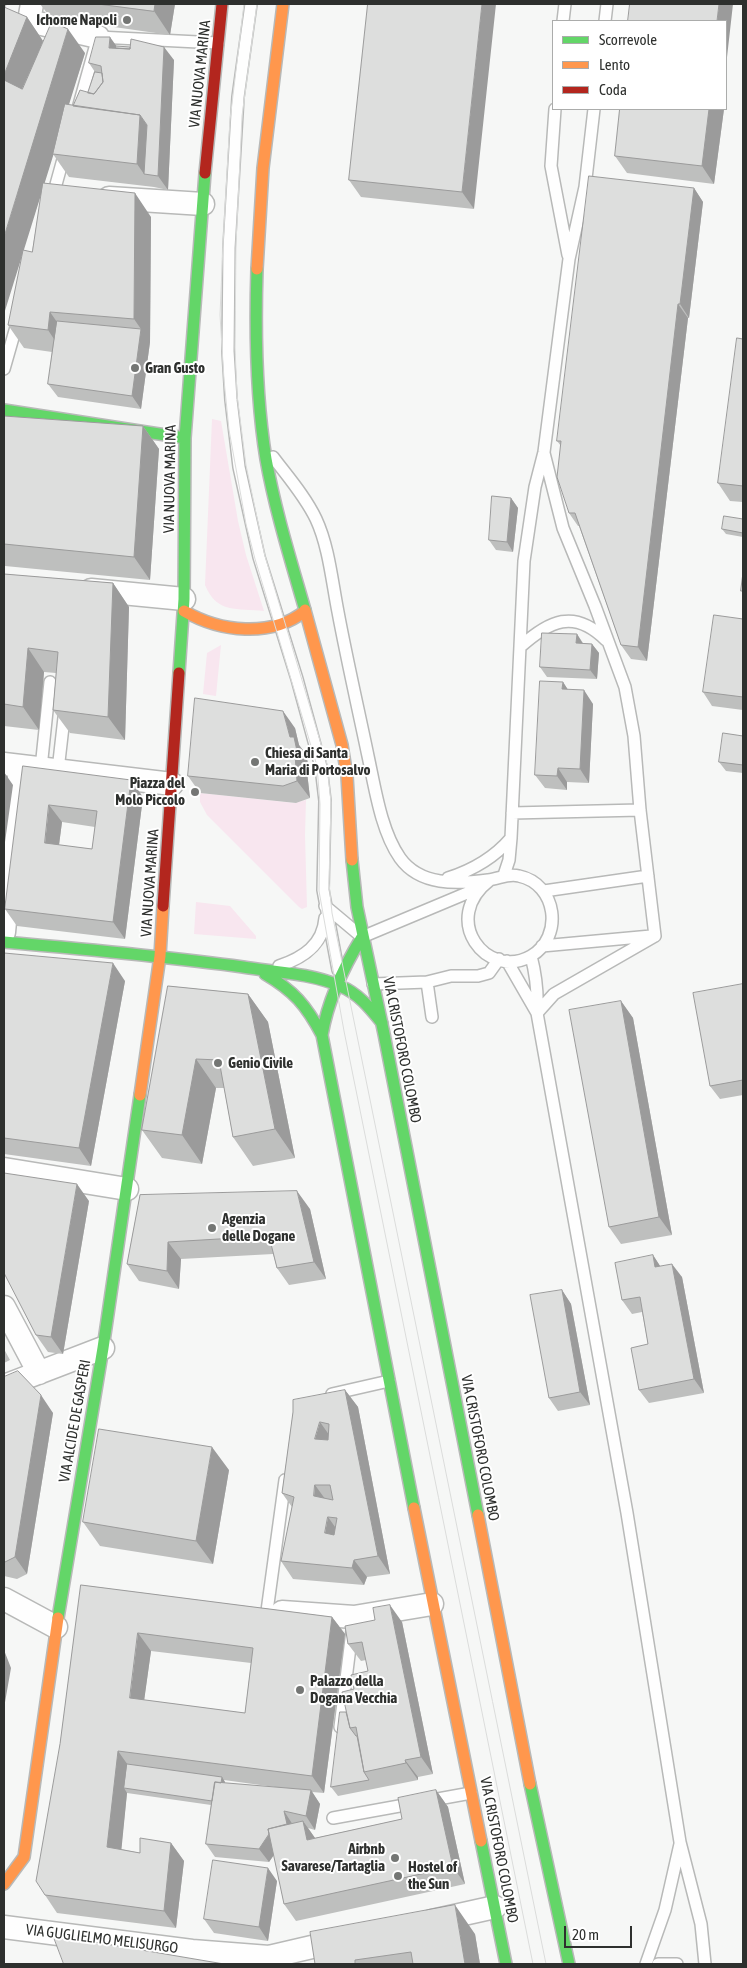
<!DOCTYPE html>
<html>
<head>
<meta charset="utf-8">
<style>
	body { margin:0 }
	#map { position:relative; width:747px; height:1968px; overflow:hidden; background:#f6f7f6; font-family:"Asap Condensed",sans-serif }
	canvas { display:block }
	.frame { position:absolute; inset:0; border:5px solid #2e302e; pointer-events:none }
	.legend { position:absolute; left:552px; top:20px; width:175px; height:90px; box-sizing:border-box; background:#fff; border:1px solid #abacab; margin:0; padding:6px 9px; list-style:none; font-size:15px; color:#2e302e }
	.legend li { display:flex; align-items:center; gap:10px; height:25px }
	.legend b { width:25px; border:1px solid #abacab }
	.scale { position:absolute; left:564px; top:1926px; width:68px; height:22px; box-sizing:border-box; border:2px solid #2e302e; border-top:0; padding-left:6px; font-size:15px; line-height:18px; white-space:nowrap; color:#2e302e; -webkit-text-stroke:4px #fff; paint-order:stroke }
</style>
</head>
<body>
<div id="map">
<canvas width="747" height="1968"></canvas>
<div class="frame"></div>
<ul class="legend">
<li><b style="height:6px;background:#63d668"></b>Scorrevole</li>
<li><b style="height:6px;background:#ff974d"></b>Lento</li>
<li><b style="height:6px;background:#b3261e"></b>Coda</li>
</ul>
<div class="scale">20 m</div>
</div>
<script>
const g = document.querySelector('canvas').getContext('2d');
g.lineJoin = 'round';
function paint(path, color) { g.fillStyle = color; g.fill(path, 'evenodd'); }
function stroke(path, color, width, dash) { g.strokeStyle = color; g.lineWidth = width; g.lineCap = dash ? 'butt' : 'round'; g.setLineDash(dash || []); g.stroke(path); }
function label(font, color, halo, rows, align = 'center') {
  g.font = font + ' "Asap Condensed",sans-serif'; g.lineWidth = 4; g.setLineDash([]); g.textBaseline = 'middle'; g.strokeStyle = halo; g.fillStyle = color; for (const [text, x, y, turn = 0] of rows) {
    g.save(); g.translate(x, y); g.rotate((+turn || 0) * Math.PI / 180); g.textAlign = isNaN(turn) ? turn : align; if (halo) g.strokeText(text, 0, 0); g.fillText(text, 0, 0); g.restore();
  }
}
const green = new Path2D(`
	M212,419L221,421L238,521L246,555L264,611C237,608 217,614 205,585Z
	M221,645L216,696L203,694L207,653Z
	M200,793L295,803L306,800L305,835L307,907L302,909L299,907L207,815L200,802Z
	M196,902L230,906L256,936V939L194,934Z`);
const lane = new Path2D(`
	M251,4L238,97L229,248L228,351L231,400L239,467L259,557L297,679L321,767L325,801L323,890L338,970
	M563,21L565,4
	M605,21L607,4
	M79,105L98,37L218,43
	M555,109L551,166L568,255
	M52,199L65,152
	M4,369L18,320
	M544,453L563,528L595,606L625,687L634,736L640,810L655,936
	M273,457C288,477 305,496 316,519C329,547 332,582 338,612C347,660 358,708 368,756C375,788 381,831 400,858C420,886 457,884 488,880C499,879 508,873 519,876C557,884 564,937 531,956C487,981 439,919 490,880
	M520,647C549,621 574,608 606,640
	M41,768L50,682
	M58,770L65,709
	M512,813L640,810
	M504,875L509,860L511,838L524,561L535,487L544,452L569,259L585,187L594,109
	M448,878C473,870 494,858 511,838
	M544,891L648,876
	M325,906L362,937L479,888
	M542,946L651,936
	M531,956C536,975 538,993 537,1013L627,1513L680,1842L701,1924L705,1964
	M507,961L537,1013
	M279,966C303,958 323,945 325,918
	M427,982L432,1017
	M373,984L427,982L451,976H478L489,973L499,959
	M537,1013L554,994L655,936
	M332,1394L389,1381
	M267,1611L285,1480
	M340,1727L352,1631
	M333,1818L471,1793
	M646,1964L665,1910L680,1844
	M658,1964H677`);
const street = new Path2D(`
	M32,4L29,21L98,37
	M109,198L203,204
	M91,590L184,599
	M4,764L172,784
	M4,932L20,766
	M4,1169L127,1189
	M4,1307L39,1373
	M4,1386L103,1348
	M4,1599L56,1627
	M282,1612L354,1617L432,1604
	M432,1921L495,1907
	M4,1927L192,1951L269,1957L342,1940`);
const fast = new Path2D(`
	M257,269C255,332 256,398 266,459C275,510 291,561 305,610
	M4,410L185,438
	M179,673L184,599L185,438L205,173
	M352,860L357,907L384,1034L478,1515
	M362,937C343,968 328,999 322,1035L414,1508
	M4,942C84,949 163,956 243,967C274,972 310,973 340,986C358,993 370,1008 382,1023
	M265,974C294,991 306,1005 322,1035
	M58,1618L103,1348L140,1095
	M530,1784L569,1964
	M481,1841L506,1964`);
const slow = new Path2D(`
	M257,269L263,168L283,4
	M305,610L342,745L347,776L352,860
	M184,611C220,632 271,638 305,611
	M140,1095L160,956L163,906
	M414,1508L481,1841
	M478,1515L530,1784
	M4,1884L24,1857L58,1618`);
const jam = new Path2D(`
	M205,173L222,4
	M163,906L179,673`);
const tram = new Path2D(`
	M244,4L230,120L223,244L220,315L224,380L229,430L246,524L255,559L317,766L320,804L319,891L344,1031L533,1964
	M257,4L242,116L240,161L236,243L235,347L237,395L246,465L265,556L327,764L331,802L329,883L332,913L546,1964`);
const wall = new Path2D(`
	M4,4H7L5,8L27,17L43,41L37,55L85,53L68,105L73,106L88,93L95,72L89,63L116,46L174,60L168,190L154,187L69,177L53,154L44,183L151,217L150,342L141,409L58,397L48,384L52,352L24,348L8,325L22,256ZM42,190L32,252L23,250Z
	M40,4H175L170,35L51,18Z
	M368,4L474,209L361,197L349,180Z
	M620,109H724L714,184L627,173L615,156Z
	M694,188L703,202L689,318H688L647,661L631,659L621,645L579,526H578L569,513L561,446L557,441Z
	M743,339V502L730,501L718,483Z
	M4,416L143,426L159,449L150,580L5,566L4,564Z
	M511,498L518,508L513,552L496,550L489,540Z
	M743,519V537L726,534L722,529Z
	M4,574L113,583L129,607L125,740L70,733L53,710L56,673L44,672L39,730L4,726Z
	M743,619V710L712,706L703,692Z
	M577,634L583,643L592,644L599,653L597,679L547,677L540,667Z
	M563,682L568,690L593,704L589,783L567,782V790L545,788L535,775Z
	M295,728L299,745L306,754L309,769L307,772L310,798L296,803L200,793L188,776Z
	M743,736V773L726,771L719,762Z
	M23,766L143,797L125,939L17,926L5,909ZM62,822L95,827L92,849L59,845Z
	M4,953L125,981L91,1166L4,1154Z
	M743,984V1095L720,1099L710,1086Z
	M168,986L248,994L268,1022L295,1158L253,1166L233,1137L224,1088H216L202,1164L162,1158L142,1130Z
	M621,1001L633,1018L672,1235L621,1244L609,1227Z
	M140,1195L310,1209L326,1279L289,1285L277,1268L273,1254L181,1259L179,1289L139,1281L127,1264Z
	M89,1201L63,1354L48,1352L36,1335Z
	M653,1255L660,1266L682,1277L704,1393L649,1403L639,1390L648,1344L642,1312L632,1314L622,1300Z
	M562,1290L571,1304L590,1405L558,1411L549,1398Z
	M4,1349L10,1360L4,1363Z
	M4,1377L53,1413L27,1574L17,1579L4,1576Z
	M345,1390L358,1407L390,1574L367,1577L364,1585L293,1579L281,1561L292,1507L282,1493L293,1412Z
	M229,1470L213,1564L100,1546L83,1522Z
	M81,1585L332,1617L345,1634L324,1793L312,1792L320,1804L315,1830L308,1828L315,1838L402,1819L436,1790L448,1807L465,1884L296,1921L284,1904L274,1855L269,1862L215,1857L206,1844L211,1805L127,1793L121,1849L140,1853L171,1843L184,1861L176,1928L57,1913L45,1895L60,1744ZM151,1651L251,1663L245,1713L144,1700ZM224,1780L282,1788L225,1783Z
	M402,1622L433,1774L418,1777V1780L338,1796L331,1787L346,1712L354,1689L368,1671L366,1660L361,1661L348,1644Z
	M277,1881L268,1941L214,1933L204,1919Z
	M475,1934L480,1964H315Z`);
const shadedWall = new Path2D(`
	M155,4H175L170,35L154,11Z
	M482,4H496L474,209L462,192Z
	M719,4H733L726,66V21H717Z
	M27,17L43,41L18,103L4,82V75Z
	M68,29L85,53L4,314V237Z
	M110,37L120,51L109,48Z
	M164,47L174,60L168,190L158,176Z
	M709,109H724L714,184L702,166Z
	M140,115L156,139L144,174L137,164Z
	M694,188L703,202L689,318L680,304Z
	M135,193L151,217L150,342L141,409L132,396L141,329L134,319Z
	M678,304L688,318L647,661L638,647Z
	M50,312L66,335L64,354L48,330Z
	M143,426L159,449L150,580L134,557Z
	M511,498L518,508L513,552L507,542Z
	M113,583L129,607L125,740L108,717Z
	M577,634L583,644L576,643Z
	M592,644L599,653L597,679L590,670Z
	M28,648L44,672L39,730L23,707Z
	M563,682L572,696L562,689Z
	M584,690L593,704L589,783L580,769Z
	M283,711L295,728L299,745L306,754L309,769L307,772L310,798L297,781L290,737Z
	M558,768L567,782V790L557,776Z
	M4,772L13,785L5,842L4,840Z
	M131,780L143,797L125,939L113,922Z
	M49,805L62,822L57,860L45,843Z
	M113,963L125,981L91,1166L79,1148Z
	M248,994L268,1022L295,1158L275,1129Z
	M621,1001L633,1018L672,1235L659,1217Z
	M196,1059L216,1088L202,1164L182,1135Z
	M77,1184L89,1201L63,1354L51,1337Z
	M297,1191L310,1209L326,1279L314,1262Z
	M168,1242L181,1259L179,1289L167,1271Z
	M653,1255L662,1269L655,1267Z
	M672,1264L682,1277L704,1393L694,1379Z
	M562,1290L571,1304L590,1405L580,1392Z
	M345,1390L358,1407L390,1574L378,1556Z
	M41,1395L53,1413L27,1574L15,1557Z
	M320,1422L332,1439L328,1456L315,1439Z
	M212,1447L229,1470L213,1564L196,1541Z
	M315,1485L328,1503L314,1496Z
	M328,1517L340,1534L338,1551L325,1533Z
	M354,1560L367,1577L364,1585L352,1568Z
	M390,1605L402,1622L433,1774L421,1757Z
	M332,1617L345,1634L324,1793L312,1776Z
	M138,1633L151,1651L142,1716L130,1698Z
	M4,1650L11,1668L4,1708Z
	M118,1751L130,1768L124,1788L127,1793L120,1864L107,1847Z
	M405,1760L418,1777V1780L406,1763Z
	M222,1777L225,1782L222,1806L219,1801Z
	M311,1790L320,1804L315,1830L306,1816Z
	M436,1790L448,1807L465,1884L453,1867Z
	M284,1811L293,1825L288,1828Z
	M303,1821L315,1838L307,1840Z
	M271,1832L280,1846L269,1862L259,1849Z
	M171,1843L184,1861L176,1928L164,1911Z
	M268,1868L277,1881L268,1941L259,1927Z
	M455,1905L475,1934L480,1964H465Z`);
const building = new Path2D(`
	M98,4H155L154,11Z
	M368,4H482L462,192L349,180Z
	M630,4H719L717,21H628Z
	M4,7L27,17L4,75Z
	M52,22L68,29L4,237V80L22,89Z
	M96,37H110L109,48L130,49L131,39L164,47L158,176L144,174L147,125L140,115L73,106L80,90L94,94L103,82L101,66L89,63Z
	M116,46L130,47V49L116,48Z
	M95,72L102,73L103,82L94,94L88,93Z
	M65,104L140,115L137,164L53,154Z
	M620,109H709L702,166L615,156Z
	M589,176L694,188L680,304H678L638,647L621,645L575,513H569L557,477L561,441H557Z
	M43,183L135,193L134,319L50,312L48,330L8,325L23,250L32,252Z
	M57,321L141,329L132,396L48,384Z
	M737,338L743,339V486L718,483Z
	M4,416L143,426L134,557L4,544Z
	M492,496L511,498L507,542L489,540Z
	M724,516L743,519V533L722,529Z
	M743,573V591H741Z
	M4,574L113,583L108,717L53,710L58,652L28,648L23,707L4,704Z
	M714,615L743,619V697L703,692Z
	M542,633L577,634L576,643L592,644L590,670L540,667Z
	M540,681L563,682L562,689L584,690L580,769L558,768L557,776L535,775Z
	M195,698L283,711L290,737H294L297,751L295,755L297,781L283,786L188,776Z
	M723,733L743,736V765L719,762Z
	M23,766L131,780L113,922L5,909ZM49,805L97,811L92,849L45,843Z
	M4,953L113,963L79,1148L4,1138Z
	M743,984V1080L710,1086L693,993Z
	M168,986L248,994L275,1129L233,1137L219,1060L196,1059L182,1135L142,1130Z
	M621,1001L659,1217L609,1227L569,1010Z
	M4,1173L77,1184L51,1337L36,1335L4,1273Z
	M297,1191L314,1262L277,1268L269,1236L168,1242L167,1271L127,1264L140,1195Z
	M653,1255L655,1267L672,1264L694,1379L639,1390L631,1348L648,1344L640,1297L622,1300L615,1263Z
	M562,1290L580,1392L549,1398L530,1295Z
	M18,1371L41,1395L15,1557L5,1562H4V1377Z
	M345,1390L378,1556L354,1560L352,1568L281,1561L294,1497L282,1493L293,1412V1400ZM320,1422L329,1424L328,1440L315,1439ZM315,1485H330L333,1500L314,1496ZM328,1517L337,1518L334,1535L325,1533Z
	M99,1429L212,1447L196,1541L83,1522Z
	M81,1585L332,1617L312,1776L118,1751L107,1847L140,1853V1838L171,1843L164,1911L45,1895L36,1881L60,1744ZM138,1633L253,1648L245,1713L130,1698Z
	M390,1605L421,1757L405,1760L406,1763L364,1772L356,1727L350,1728L342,1692L354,1689L351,1675L368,1671L362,1642L348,1644L345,1626L375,1620L373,1608Z
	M340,1712H346L350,1728L356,1736H357L364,1772L369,1780L331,1787Z
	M127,1764L222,1777L221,1783L215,1782L212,1801L124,1788Z
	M215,1782L311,1790L306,1816L284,1811L287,1824L268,1829L269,1834L259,1849L206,1844Z
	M436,1790L453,1867L284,1904L268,1829L303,1821L307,1840L402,1819L398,1798Z
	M213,1860L268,1868L259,1927L204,1919Z
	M455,1905L465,1964H413L411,1952L355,1960V1964H315L310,1932Z
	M53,1935L224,1964H64Z`);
const markers = [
	[127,20,5,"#747674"],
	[135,368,5,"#747674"],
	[255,762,5,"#747674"],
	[195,792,5,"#747674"],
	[218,1063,5,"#747674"],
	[212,1228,5,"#747674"],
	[300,1690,5,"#747674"],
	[395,1858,5,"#747674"],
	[398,1876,5,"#747674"]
];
const poiNames = [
	["Ichome Napoli",117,20,"right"],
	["Gran Gusto",145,368],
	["Chiesa di Santa",265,753],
	["Maria di Portosalvo",265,770],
	["Piazza del",185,783,"right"],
	["Molo Piccolo",185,800,"right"],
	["Genio Civile",228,1063],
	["Agenzia",222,1219],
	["delle Dogane",222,1236],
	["Palazzo della",310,1681],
	["Dogana Vecchia",310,1698],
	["Airbnb",385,1849,"right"],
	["Savarese/Tartaglia",385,1866,"right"],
	["Hostel of",408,1867],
	["the Sun",408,1884]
];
const streetNames = [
	["VIA NUOVA MARINA",200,74,-84],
	["VIA NUOVA MARINA",170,479,-89],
	["VIA NUOVA MARINA",150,883,-86],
	["VIA CRISTOFORO COLOMBO",402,1050,79],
	["VIA ALCIDE DE GASPERI",75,1421,-80],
	["VIA CRISTOFORO COLOMBO",480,1448,79],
	["VIA CRISTOFORO COLOMBO",499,1850,79],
	["VIA GUGLIELMO MELISURGO",102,1939,7]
];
paint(green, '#f8e6ef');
stroke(lane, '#b8b9b8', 14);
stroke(street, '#b8b9b8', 25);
stroke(fast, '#b8b9b8', 14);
stroke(slow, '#b8b9b8', 14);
stroke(jam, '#b8b9b8', 14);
stroke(lane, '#fefefe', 11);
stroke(street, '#fefefe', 22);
stroke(fast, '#63d668', 11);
stroke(slow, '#ff974d', 11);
stroke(jam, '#b3261e', 11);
stroke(tram, '#dbdcdb', 1);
paint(wall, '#bebfbe');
paint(shadedWall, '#9b9b9b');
paint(building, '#dddedd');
stroke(building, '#9b9b9b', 1);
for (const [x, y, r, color] of markers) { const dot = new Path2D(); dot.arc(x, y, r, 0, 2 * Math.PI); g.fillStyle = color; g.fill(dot); stroke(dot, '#fff', 2); }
label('bold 15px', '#2e302e', '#fff', poiNames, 'left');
label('15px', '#2e302e', '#fff', streetNames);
</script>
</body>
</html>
